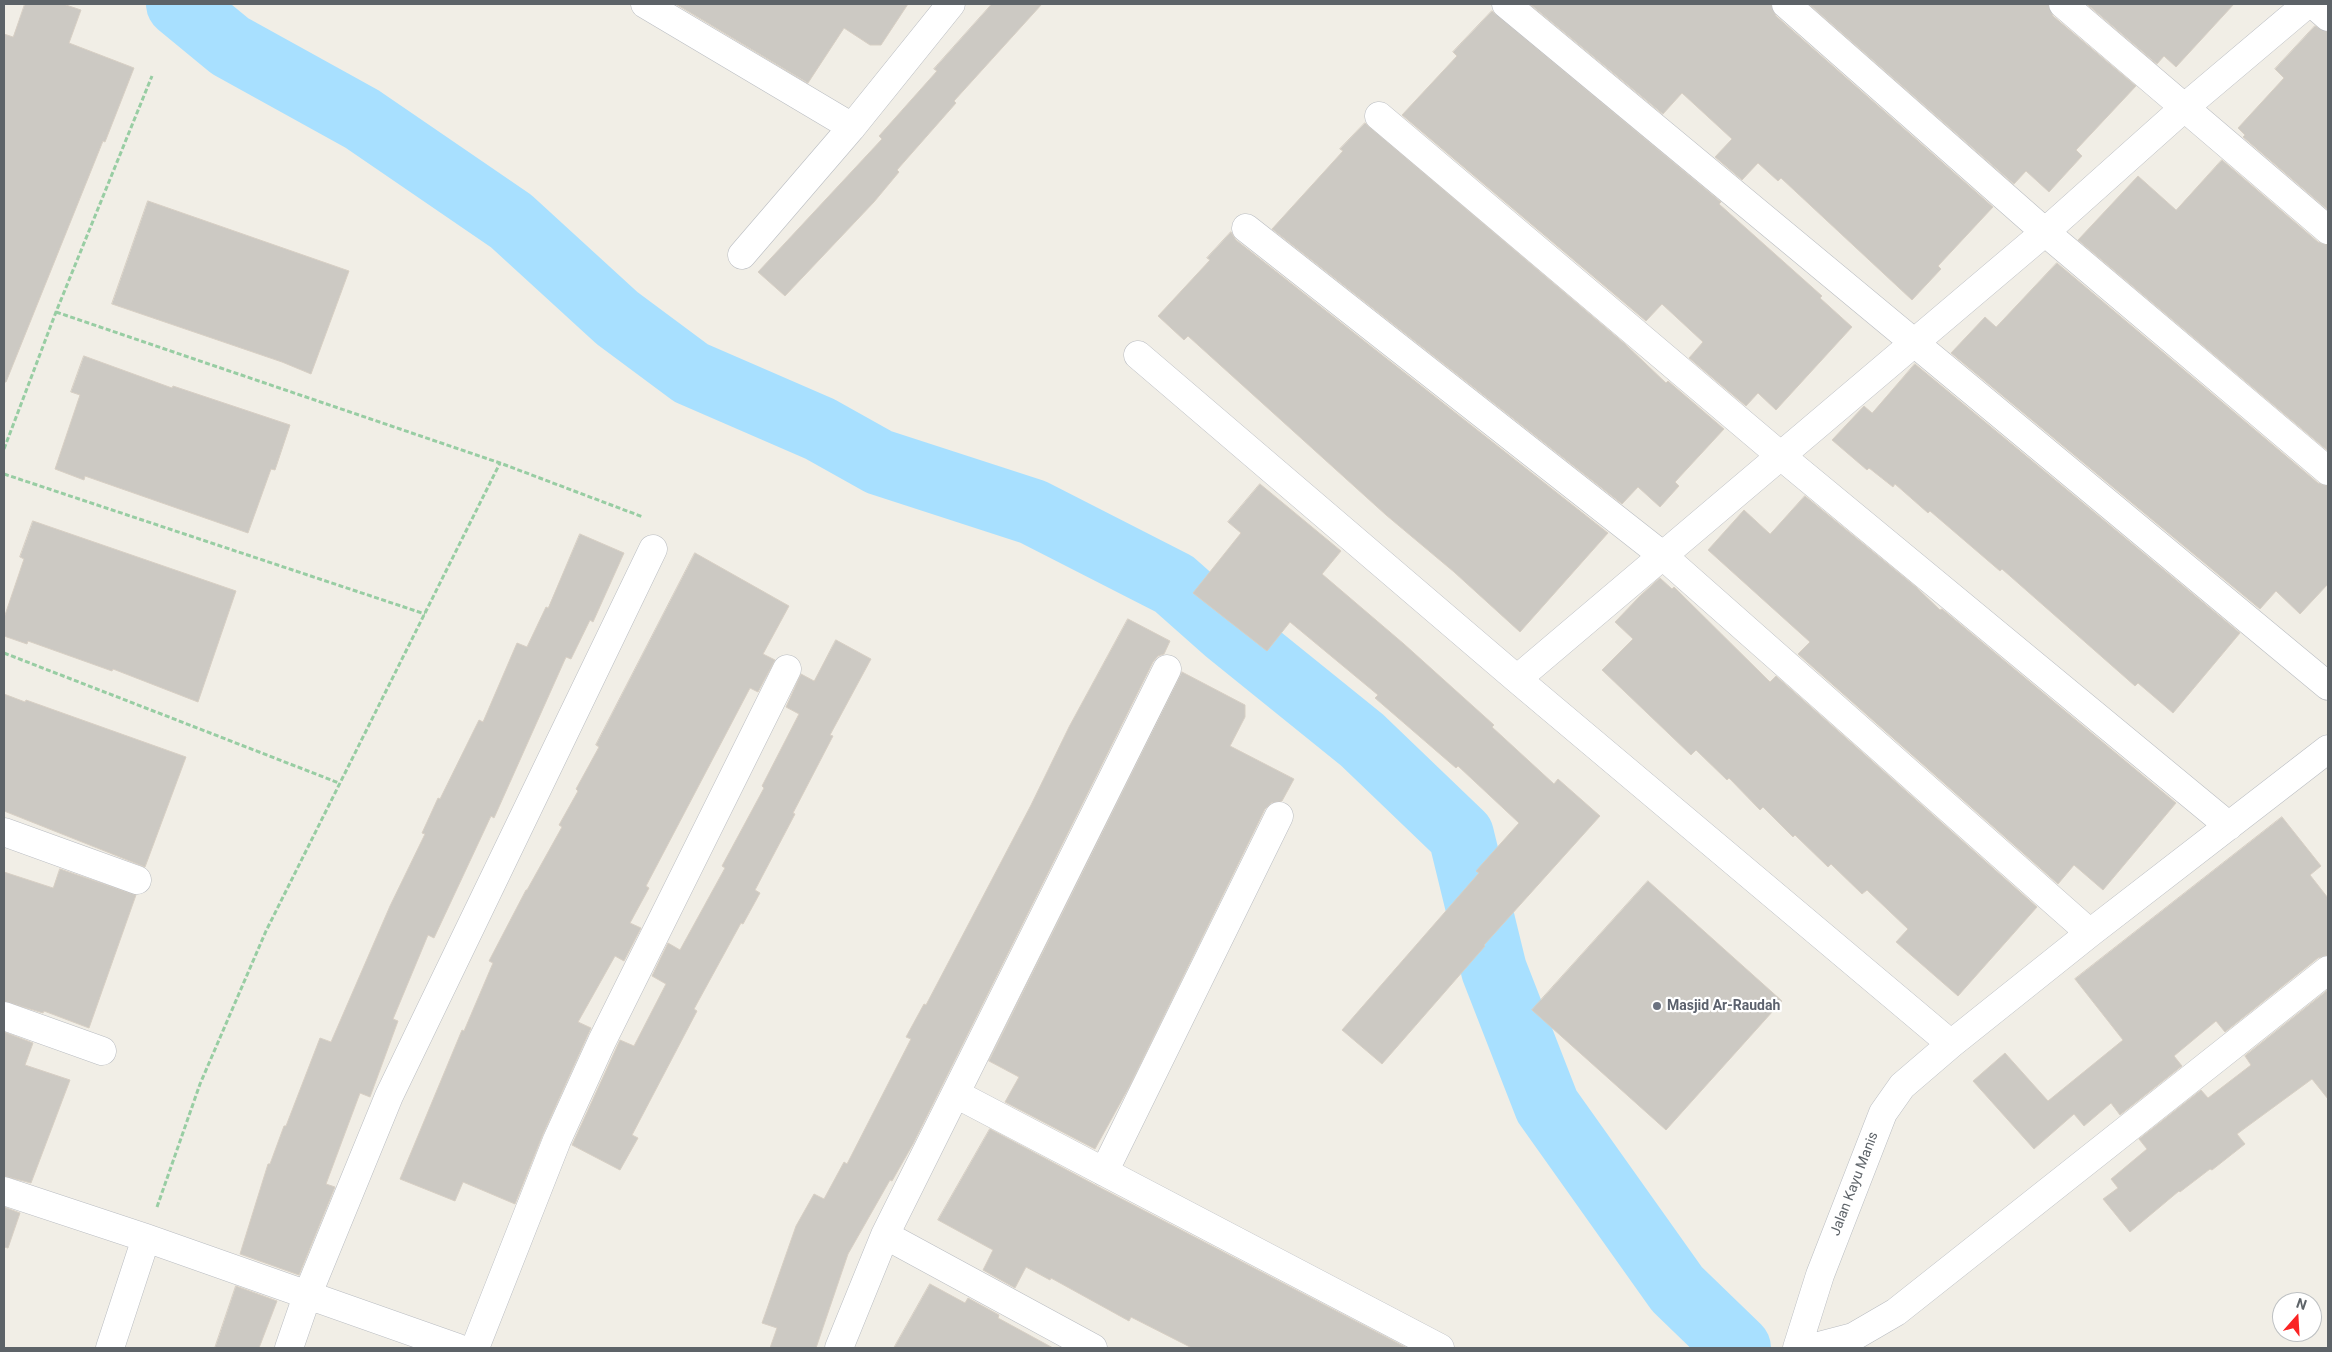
<!DOCTYPE html>
<html>
<head>
<meta charset="utf-8">
<style>
	body { margin:0 }
	#map { position:relative; width:2332px; height:1352px; overflow:hidden; background:#f1eee6; font-family:Roboto,sans-serif }
	canvas { display:block }
	.frame { position:absolute; inset:0; border:5px solid #5d6368; pointer-events:none }
	.north { position:absolute; left:2272px; top:1292px; width:50px; height:50px; box-sizing:border-box; background:#fff; border:1px solid #bec1c3; border-radius:50%; rotate:19deg; font-size:14px; font-weight:700; line-height:20px; text-align:center; color:#5d6368 }
	.north::after { content:''; display:block; margin:auto; width:18px; height:22px; background:#fa2323; clip-path:polygon(50% 0,100% 100%,50% 72%,0 100%) }
</style>
</head>
<body>
<div id="map">
<canvas width="2332" height="1352"></canvas>
<div class="frame"></div>
<div class="north">N</div>
</div>
<script>
const g = document.querySelector('canvas').getContext('2d');
g.lineJoin = 'round';
function stroke(path, color, width, dash) { g.strokeStyle = color; g.lineWidth = width; g.lineCap = dash ? 'butt' : 'round'; g.setLineDash(dash || []); g.stroke(path); }
function paint(path, color) { g.fillStyle = color; g.fill(path, 'evenodd'); }
function label(font, color, halo, rows, align = 'center') {
  g.font = font + ' Roboto,sans-serif'; g.lineWidth = 4.5; g.setLineDash([]); g.textBaseline = 'middle'; g.strokeStyle = halo; g.fillStyle = color; for (const [text, x, y, turn = 0] of rows) {
    g.save(); g.translate(x, y); g.rotate((+turn || 0) * Math.PI / 180); g.textAlign = isNaN(turn) ? turn : align; if (halo) g.strokeText(text, 0, 0); g.fillText(text, 0, 0); g.restore();
  }
}
const river = new Path2D(`
	M179,4L230,46L362,119L511,221L617,318L691,373L820,429L879,462L1033,512L1174,584L1227,631L1362,740L1461,835L1494,970L1547,1106L1677,1289L1738,1348`);
const building = new Path2D(`
	M25,4H63L81,10L69,43L134,68L105,142L103,141L6,382H4V34L13,37Z
	M676,4H908L881,45H870L844,28L808,83Z
	M992,4H1042L954,101L956,103L897,170L899,172L874,202L785,296L758,272L882,139L879,136L937,71L934,69Z
	M1530,4H1771L1776,16L1993,207L1938,266L1941,269L1912,300L1781,178L1778,181L1758,163L1742,180L1715,157L1732,139L1682,93L1663,114Z
	M1809,4H2048L2053,16L2136,86L2076,150L2082,156L2049,192L2026,171L2014,184Z
	M2087,4H2234L2176,67L2164,56L2157,64Z
	M1492,11L1721,202L1719,204L1822,296L1820,298L1852,327L1776,410L1758,393L1746,406L1689,358L1703,342L1662,304L1646,321L1402,115L1457,56L1453,52Z
	M2315,26L2328,32V210L2243,137L2245,135L2238,128L2284,78L2275,69Z
	M1365,123L1625,344L1666,383L1668,381L1724,429L1675,482L1679,486L1660,507L1638,487L1622,504L1272,229L1343,151L1340,149Z
	M2222,160L2318,242L2328,245V451L2078,240L2138,176L2176,210Z
	M148,201L349,271L311,374L282,362L112,304Z
	M1231,232L1236,240L1608,533L1520,632L1454,572L1386,515L1188,336L1184,340L1158,316L1210,260L1207,258Z
	M2057,263L2318,483L2328,486V584L2300,614L2276,591L2260,609L1951,353L1985,317L1996,327Z
	M84,356L172,388L173,386L290,425L275,470L271,469L248,533L85,476L84,480L55,469L80,395L71,392Z
	M1915,364L2240,633L2173,713L2138,683L2135,686L2002,569L2000,571L1930,511L1928,513L1895,484L1893,487L1869,468L1867,470L1832,440L1864,406L1872,413Z
	M1260,484L1341,551L1322,574L1404,644L1494,725L1492,727L1554,784L1558,779L1600,816L1484,945L1485,946L1382,1064L1342,1030L1479,873L1476,871L1519,823L1458,766L1456,768L1375,698L1378,695L1290,622L1267,651L1193,593L1241,533L1228,522Z
	M1805,496L1916,587L1940,610L1942,609L2176,803L2103,890L2074,865L2058,884L1798,654L1810,642L1708,550L1744,510L1770,534Z
	M33,521L236,591L198,702L113,669L112,671L28,641L27,644L4,636V618L24,559L20,557Z
	M580,534L624,553L593,622L590,620L571,659L566,657L494,818L491,816L434,938L428,935L393,1019L398,1021L370,1097L360,1093L326,1184L335,1187L299,1275L240,1254L268,1164H270L284,1126H286L320,1038L331,1042L390,906L425,834L422,833L438,798L440,799L479,720L483,722L517,643L527,647L546,607L548,608Z
	M695,553L789,606L763,654L775,660L758,692L750,688L646,886L649,888L630,923L641,928L624,961L615,956L578,1022L591,1028L543,1134L515,1204L463,1182L455,1201L400,1179L462,1030L464,1031L493,963L489,961L526,890H527L562,827L559,825L578,791L576,789L599,747L596,745Z
	M1660,578L1672,589L1674,587L1770,682L1776,676L2037,907L1958,996L1896,942L1908,929L1867,890L1862,894L1831,864L1828,867L1795,835L1793,837L1763,807L1760,810L1729,778L1727,780L1696,750L1691,755L1602,670L1633,639L1615,622L1640,596Z
	M1128,619L1170,641L1164,654L1158,656L1153,662L913,1144L892,1181L890,1180L848,1254L816,1348H770L777,1328L762,1323L796,1226L814,1194L824,1199L844,1162L847,1164L911,1039L906,1037L924,1004L926,1005L1031,805L1069,727Z
	M836,640L871,659L830,735L833,736L793,813L795,814L755,890L760,893L743,924L741,923L694,1009L697,1011L632,1135L638,1138L620,1170L572,1145L620,1040L634,1046L666,984L652,976L668,943L680,950L725,868L722,866L764,788L762,786L799,714L786,707L801,674L814,681Z
	M1182,672L1245,705V717L1230,746L1294,779L1282,801L1271,803L1265,809L1129,1087L1095,1149L1005,1102L1019,1077L989,1061Z
	M4,694L25,702L26,700L186,757L145,867L4,811Z
	M2282,817L2321,866L2310,875L2328,898V955L2318,958L2225,1032L2216,1021L2174,1056L2182,1066L2120,1115L2111,1103L2084,1126L2074,1114L2034,1149L1973,1081L2005,1053L2048,1101L2123,1040L2075,979Z
	M60,869L136,895L89,1028L44,1011L43,1013L4,1001V872L53,888Z
	M1648,881L1782,1001L1666,1130L1532,1010Z
	M2328,990V1099L2312,1079L2237,1134L2245,1144L2212,1170L2210,1169L2180,1192L2179,1191L2130,1232L2103,1199L2118,1188L2111,1179L2147,1149L2139,1139L2201,1090L2208,1098L2251,1065L2245,1056Z
	M4,1032L33,1043L25,1065L70,1080L31,1183L4,1176Z
	M990,1129L1097,1186L1407,1348H1192L1131,1317L1129,1321L1051,1278L1050,1280L1026,1267L1015,1288L983,1270L993,1250L938,1220Z
	M4,1207L20,1213L8,1248L4,1247Z
	M930,1284L965,1303L968,1298L999,1315L998,1318L1053,1348H894Z
	M236,1286L277,1301L259,1348H215Z`);
const path = new Path2D(`
	M56,312L500,463L643,517
	M4,449L56,312L152,76
	M4,474L425,614
	M4,653L339,783
	M157,1207L200,1084L266,931L500,463`);
const minor = new Path2D(`
	M645,4L852,127
	M1506,4L2328,686
	M1786,4L2045,232L2328,471
	M2063,4L2328,230
	M2313,4L2328,17
	M1379,116L1781,456L2229,826
	M1246,228L1662,555L2090,933
	M742,255L852,127L951,4
	M1138,355L1517,679L1951,1044
	M1517,679L2045,232L2185,107L2307,4
	M4,832L137,880
	M4,1016L102,1051
	M956,1094L1440,1348
	M1104,1172L1279,816
	M4,1191L146,1238L458,1348
	M885,1235L1093,1348
	M110,1348L146,1238
	M289,1348L307,1296L389,1096L653,549
	M475,1348L557,1140L602,1041L787,669
	M839,1348L885,1235L1167,669
	M1797,1348L1820,1275L1883,1113L1902,1086L1951,1044L2090,933L2328,749
	M1811,1348L1853,1337L1896,1312L2328,970`);
const markers = [
	[1657,1006,5,"#6b7280"]
];
const worshipNames = [
	["Masjid Ar-Raudah",1667,1006]
];
const streetNames = [
	["Jalan Kayu Manis",1855,1184,-69]
];
stroke(river, '#a8e0ff', 66);
paint(building, '#ccc9c3');
stroke(building, '#d7cfc4', 1);
stroke(minor, '#b9bcc1', 29);
stroke(path, '#98cda3', 3, [5, 2.5]);
stroke(minor, '#fff', 28);
for (const [x, y, r, color] of markers) { const dot = new Path2D(); dot.arc(x, y, r, 0, 2 * Math.PI); g.fillStyle = color; g.fill(dot); stroke(dot, '#fff', 2); }
label('bold 14px', '#5b616d', '#fff', worshipNames, 'left');
label('14px', '#5d6368', '#fff', streetNames);
</script>
</body>
</html>
